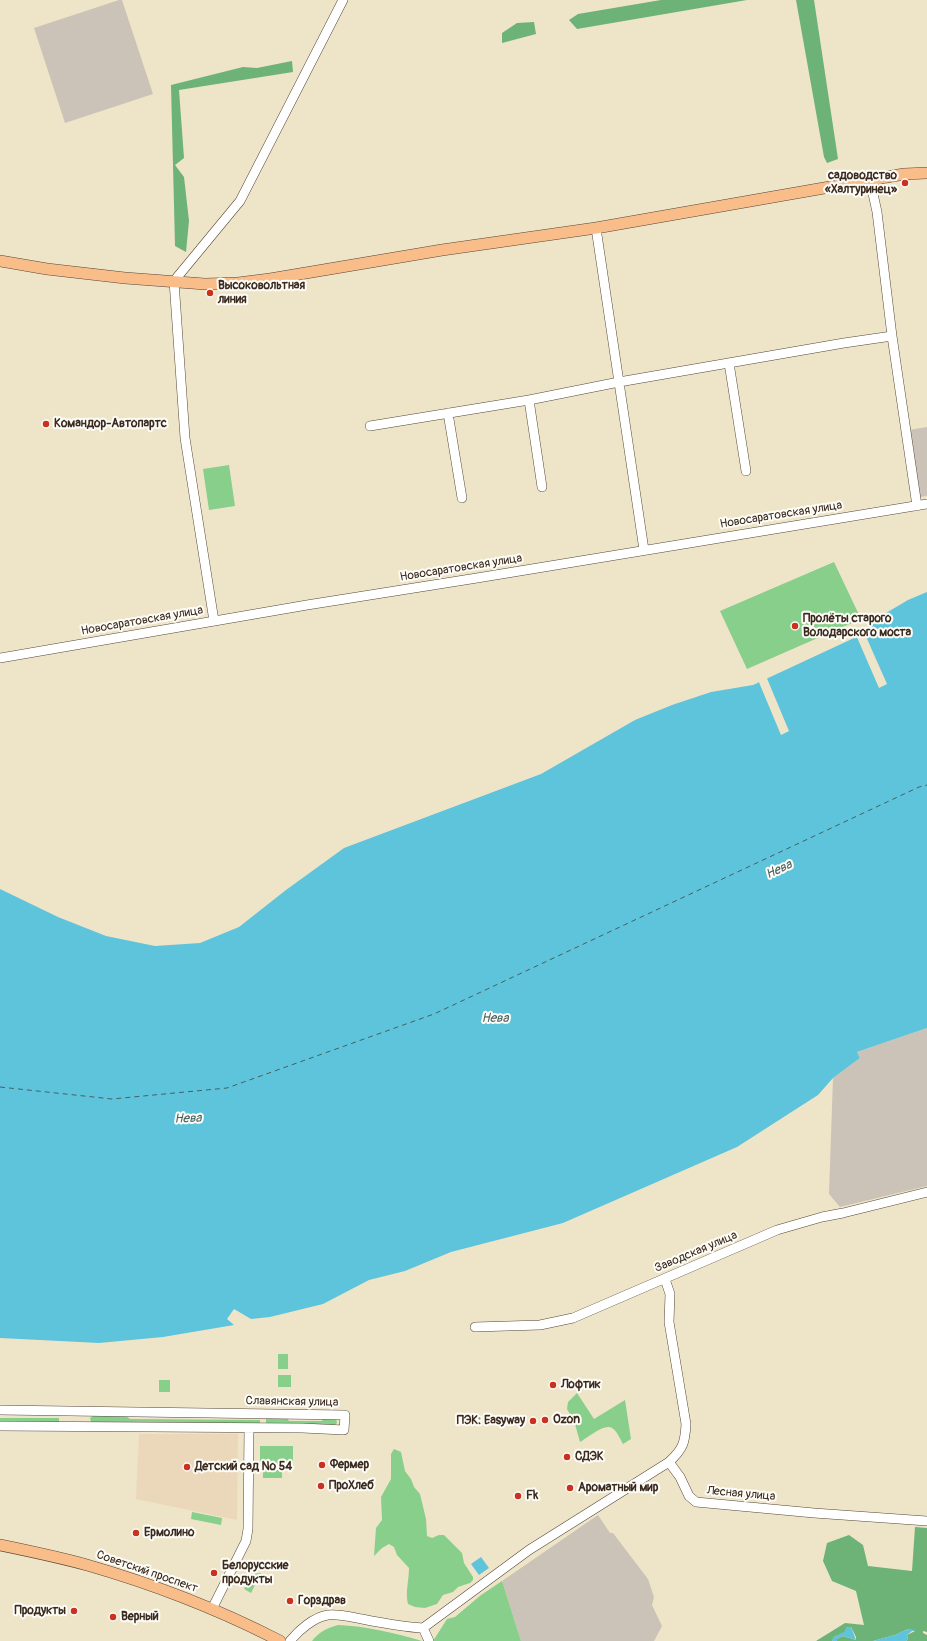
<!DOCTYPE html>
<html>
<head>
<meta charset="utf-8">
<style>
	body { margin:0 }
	canvas { display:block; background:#eee4c8 }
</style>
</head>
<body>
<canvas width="927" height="1641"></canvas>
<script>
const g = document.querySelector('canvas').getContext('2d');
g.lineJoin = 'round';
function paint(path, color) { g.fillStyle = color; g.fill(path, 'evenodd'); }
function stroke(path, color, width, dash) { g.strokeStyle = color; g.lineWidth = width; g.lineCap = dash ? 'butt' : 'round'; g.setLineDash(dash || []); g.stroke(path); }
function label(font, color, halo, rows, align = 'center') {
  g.font = font + ' Pangolin,sans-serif'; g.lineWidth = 4; g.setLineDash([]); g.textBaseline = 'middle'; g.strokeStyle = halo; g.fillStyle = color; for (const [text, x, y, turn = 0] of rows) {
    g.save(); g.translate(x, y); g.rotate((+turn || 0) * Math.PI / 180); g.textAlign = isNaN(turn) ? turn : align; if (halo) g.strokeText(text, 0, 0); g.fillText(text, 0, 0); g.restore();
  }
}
const built = new Path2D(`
	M139,1434H238L237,1520L136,1499Z`);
const industrial = new Path2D(`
	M119,0H122L153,94L65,123L34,28Z
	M927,427V496L920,497L909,430Z
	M927,1028V1186L840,1207L829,1194L833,1078L860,1058L857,1052Z
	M598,1515L610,1533H613L648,1579L654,1597L652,1605L662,1626L654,1641H521L502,1581Z`);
const green = new Path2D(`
	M229,465L235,506L209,510L203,469Z
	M834,562L861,619L747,669L720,611Z
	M278,1354H288V1369H278Z
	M278,1375H291V1387H278Z
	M159,1380H170V1392H159Z
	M577,1393L594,1419L625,1400L631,1439L623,1444C620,1439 617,1431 612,1428C605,1423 587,1438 580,1442L575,1424L567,1409L568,1402Z
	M94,1415L126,1416L130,1419L260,1420V1426L91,1422L90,1418Z
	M0,1418H59V1423H0Z
	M266,1418H287L289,1421H322L323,1419L336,1418L337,1423L334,1426H266Z
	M260,1446H293V1464H260Z
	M394,1449L401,1452L405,1471L411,1479L414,1487L420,1494L426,1519L427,1536L432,1538L439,1535H444L462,1553L464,1563L473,1577V1580L470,1583L458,1587L453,1592L443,1595L437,1604L425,1608L415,1607L408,1604C405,1593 409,1580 409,1568L397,1555L394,1547L389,1544L382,1548L374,1556L376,1528L382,1520L381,1497L391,1479V1454Z
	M263,1468L282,1469V1478H263Z
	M192,1512L222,1518L221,1525L191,1519Z
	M261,1573L251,1593L244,1589L252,1574Z
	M502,1581L521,1641H433L447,1619L455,1617L481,1595Z
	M338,1625C366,1626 395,1633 422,1641H312C319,1632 327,1628 338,1625Z`);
const forest = new Path2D(`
	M661,0H747L577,29L569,20L578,14Z
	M796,0H814L838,159L827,163L824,157Z
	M534,22L536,34L502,43V33L517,23Z
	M292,61L293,72L179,90L184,158L175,165L184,177L189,221L186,252L175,246L171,85L243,67L257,68Z
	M915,1527L927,1528V1632L923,1631V1633L927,1635V1641H906L908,1639L907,1635L915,1631L908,1629L895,1635L873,1641H837V1639L843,1636L856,1640V1637L851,1627H847L845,1632L834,1637L832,1641H816L845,1623L864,1625L856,1591L832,1581L823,1561L827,1543L849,1535L863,1545L868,1566L912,1571Z`);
const water = new Path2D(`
	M927,592V1028L857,1052L860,1058L833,1078L818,1095L737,1147L563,1223L451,1252L405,1271L369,1280L323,1304L270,1317L251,1319L234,1309L227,1319L234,1325L163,1337L99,1343L0,1338V889L58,917L106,936L155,946L200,943L239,927L286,890L344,848L541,774L635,720L672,705L711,692L753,685L867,632L869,623L908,600Z
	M481,1557L489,1568L479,1575L471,1564Z
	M847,1627H851L856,1640L843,1636L837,1639V1641H832L834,1637L844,1632Z
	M908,1629L916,1630L912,1631L907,1635L908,1639L906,1641H873L895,1635Z`);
const pier = new Path2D(`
	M864,632L887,684L879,688L856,635Z
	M766,676L789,731L781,735L758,680Z`);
const ferry = new Path2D(`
	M0,1087L112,1099L227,1088L434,1014L919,787L927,785`);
const minor = new Path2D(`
	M870,180L877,212L892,336L917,506
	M596,228L644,550
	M729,363L746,471
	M529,400L542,487
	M448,413L462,498
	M370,426L529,400L619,382L844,343L892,336
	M214,621L185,438L174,281L240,201L343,0
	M0,658L307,605L477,578L927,504
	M475,1327L540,1325L573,1318L777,1230L822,1217L843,1213L927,1192
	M0,1410L345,1415L344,1430L302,1428L0,1426
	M669,1462L680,1477L689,1496L696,1502L814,1513L927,1521
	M212,1609L246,1541L248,1529L249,1428
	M423,1628L429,1641
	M290,1641C299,1630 314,1617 328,1615C339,1614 351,1617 362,1619C382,1623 402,1627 423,1628L529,1550L669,1462C683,1449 685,1443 686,1424L669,1322L670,1294L665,1279`);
const major = new Path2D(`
	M0,261L47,269L125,278L205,284L238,283L270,279L442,250L596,228L904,174L927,173
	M0,1545C29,1551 58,1557 87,1565C153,1584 218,1609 280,1641`);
const markers = [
	[905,183,4,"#c8321e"],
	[210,293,4,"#c8321e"],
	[46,424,4,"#c8321e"],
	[795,626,4,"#c8321e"],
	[553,1385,4,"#c8321e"],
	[545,1420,4,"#c8321e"],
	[533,1421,4,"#c8321e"],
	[567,1457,4,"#c8321e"],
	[322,1465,4,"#c8321e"],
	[187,1467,4,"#c8321e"],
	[321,1486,4,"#c8321e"],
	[570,1488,4,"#c8321e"],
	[518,1496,4,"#c8321e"],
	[136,1533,4,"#c8321e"],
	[214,1573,4,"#c8321e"],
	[290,1601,4,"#c8321e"],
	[74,1611,4,"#c8321e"],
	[113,1617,4,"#c8321e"]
];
const poiNames = [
	["садоводство",897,176,"right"],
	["«Халтуринец»",897,190,"right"],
	["Высоковольтная",218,286],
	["линия",218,300],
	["Командор-Автопартс",54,424],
	["Пролёты старого",803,619],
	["Володарского моста",803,633],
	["Лофтик",561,1385],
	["Ozon",553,1420],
	["ПЭК: Easyway",525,1421,"right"],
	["СДЭК",575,1457],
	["Фермер",330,1465],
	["Детский сад № 54",195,1467],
	["ПроХлеб",329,1486],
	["Ароматный мир",578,1488],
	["Fk",526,1496],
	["Ермолино",144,1533],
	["Белорусские",222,1566],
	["продукты",222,1580],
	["Горздрав",298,1601],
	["Продукты",66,1611,"right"],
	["Верный",121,1617]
];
const streetNames = [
	["Новосаратовская улица",781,515,-9],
	["Новосаратовская улица",461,568,-9],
	["Новосаратовская улица",142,621,-10],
	["Заводская улица",696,1252,-23],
	["Славянская улица",292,1402,1],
	["Лесная улица",741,1494,5],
	["Советский проспект",147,1572,19]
];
const waterNames = [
	["Нева",779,870,-26],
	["Нева",495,1019],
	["Нева",188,1119,-2]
];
paint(built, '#ebd8ba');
paint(industrial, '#cbc3b8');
paint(green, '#87cf8b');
paint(forest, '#6db277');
paint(water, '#5ec4dc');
paint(pier, '#eee4c8');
stroke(ferry, '#476060', 1, [5, 4]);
stroke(minor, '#564638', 10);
stroke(major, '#564638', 12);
stroke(minor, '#fff', 9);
stroke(major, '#f8bd89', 11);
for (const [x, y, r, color] of markers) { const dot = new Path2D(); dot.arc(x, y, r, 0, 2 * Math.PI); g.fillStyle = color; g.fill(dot); stroke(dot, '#fdfcf7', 1.5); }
label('bold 12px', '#3b2a1e', '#fdfcf7', poiNames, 'left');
label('12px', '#3b2a1e', '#fdfcf7', streetNames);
label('italic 13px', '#476060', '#fdfcf7', waterNames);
</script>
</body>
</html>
